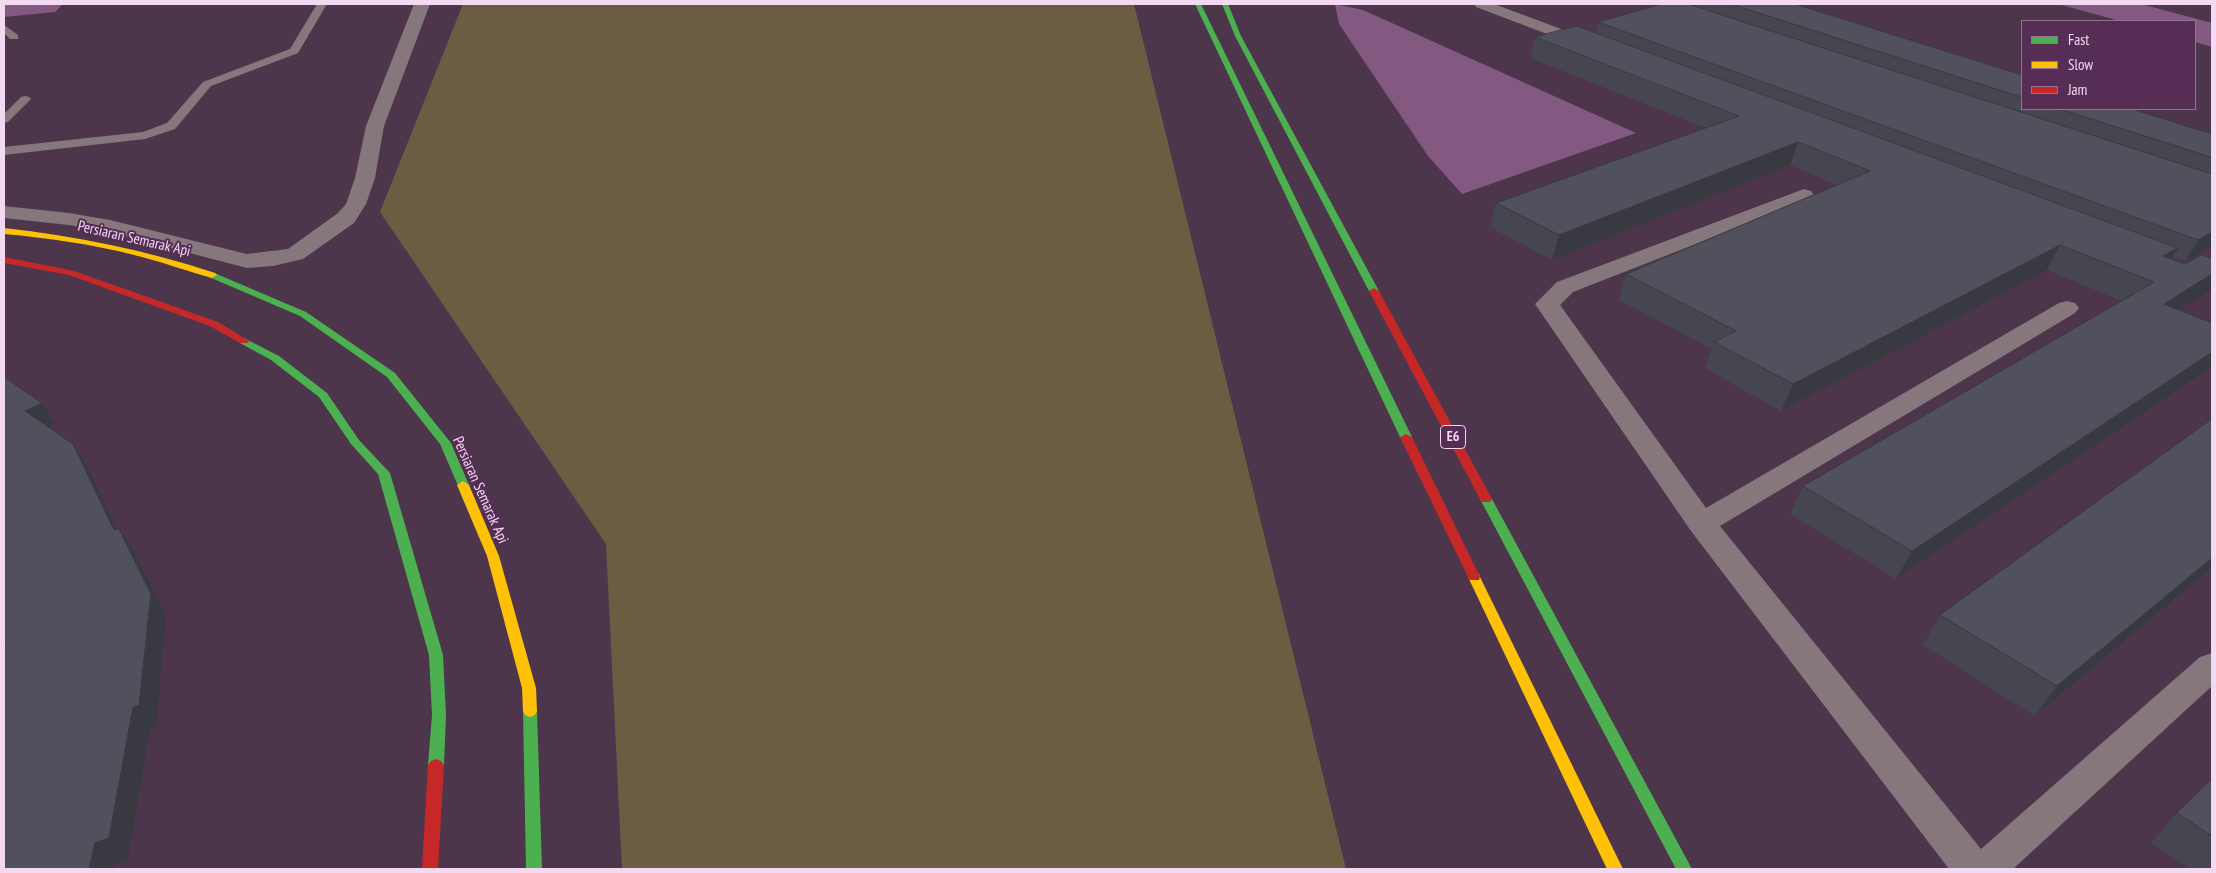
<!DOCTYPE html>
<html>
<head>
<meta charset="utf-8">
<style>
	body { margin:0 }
	#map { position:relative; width:2216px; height:873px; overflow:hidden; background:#4d364c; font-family:"PT Sans Narrow",sans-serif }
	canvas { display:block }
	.frame { position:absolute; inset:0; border:5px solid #f3d9f2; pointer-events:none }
	.legend { position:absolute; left:2021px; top:20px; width:175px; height:90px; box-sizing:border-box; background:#562d55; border:1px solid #957294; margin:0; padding:6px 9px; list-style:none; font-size:15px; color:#f3d9f2 }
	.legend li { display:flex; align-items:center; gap:10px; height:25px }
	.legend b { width:25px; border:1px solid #957294 }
</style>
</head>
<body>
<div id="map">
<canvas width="2216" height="873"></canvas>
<div class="frame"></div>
<ul class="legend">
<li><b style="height:6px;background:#4caf50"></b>Fast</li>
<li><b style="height:6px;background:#ffc107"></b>Slow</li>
<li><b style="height:6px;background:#c62828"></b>Jam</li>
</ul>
</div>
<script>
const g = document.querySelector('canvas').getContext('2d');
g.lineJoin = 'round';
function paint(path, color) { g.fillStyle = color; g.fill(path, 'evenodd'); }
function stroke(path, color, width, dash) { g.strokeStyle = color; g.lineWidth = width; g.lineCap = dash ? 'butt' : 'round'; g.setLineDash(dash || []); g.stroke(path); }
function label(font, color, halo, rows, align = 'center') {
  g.font = font + ' "PT Sans Narrow",sans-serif'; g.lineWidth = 4; g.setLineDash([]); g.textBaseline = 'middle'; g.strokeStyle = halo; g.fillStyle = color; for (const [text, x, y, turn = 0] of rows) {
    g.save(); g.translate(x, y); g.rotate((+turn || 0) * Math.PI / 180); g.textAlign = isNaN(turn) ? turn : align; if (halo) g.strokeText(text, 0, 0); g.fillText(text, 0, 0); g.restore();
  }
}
const green = new Path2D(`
	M463,4H1134L1346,869H622L606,544L380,212Z`);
const water = new Path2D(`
	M4,4H63L55,12L4,17Z
	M1335,4L1363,10L1636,133L1462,194L1428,156L1339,24Z
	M2058,4H2141L2212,23V47L2195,42V21H2120Z`);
const lane = new Path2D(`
	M317,4H327L298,53L211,86L175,129L145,139L4,155V147L143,132L167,123L203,82L290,49Z
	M4,25L18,35V39H10L4,33Z
	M25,96L29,97L31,99L8,122L4,123V114L21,97Z`);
const street = new Path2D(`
	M414,4H430L384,126L375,178L366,204L354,223L303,259L273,266L247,268L109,232L69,225L4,218V206L69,213L110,220L247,254L288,249L338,213L346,204L355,178L366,126Z
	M1474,4H1494L1596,42L1598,45L1596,48H1584L1476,7Z
	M1804,189L1811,191L1814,195L1811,199L1573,292L1560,305L1706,508L2059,303L2067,301L2075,303L2079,308L2075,313L1720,526L1981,849L2200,657L2212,653V686L2013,869H1949L1691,531L1535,304L1557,282Z`);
const fast = new Path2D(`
	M1195,4H1201L1412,437L1410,439L1406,440L1400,437Z
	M1222,4H1228L1241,36L1379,291L1377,293L1374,294L1369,291L1235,36Z
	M212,272L306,312L395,373L451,443L469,485L467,488H459L440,444L387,377L300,316L209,277L207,275Z
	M244,338L279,356L327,393L359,440L390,473L443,655L446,715L444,765L441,769L436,771L431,769L428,765L432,715L429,655L378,474L351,444L319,397L271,360L240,343L239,341Z
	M1486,495L1492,499L1692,869H1676L1480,499Z
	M530,705L535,707L537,711L542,869H526L523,711L525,707Z`);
const slow = new Path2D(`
	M4,228C76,236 146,250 215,273L217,275L212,278C186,271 160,261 134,255C91,244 48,238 4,234Z
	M463,481L469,485L499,556L536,688L537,711L535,715L530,717L525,715L523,711L522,688L487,556L457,485Z
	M1474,572L1479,574L1480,577L1623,869H1607L1468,577L1469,574Z`);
const jam = new Path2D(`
	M4,257L74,271L218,322L249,341L248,343H240L210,326L69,275L4,263Z
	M1374,288L1379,291L1492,499L1490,502H1482L1480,499L1369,291Z
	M1406,434L1412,437L1480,577L1479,580H1469L1468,577L1400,437Z
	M436,759L441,761L444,765L438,869H422L428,765L431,761Z`);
const wall = new Path2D(`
	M1696,4H1795L2022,75V109H2132L2212,134V246L2185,261L2173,257L2172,259L2185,264L2212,258V287L2210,291L2179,310L2212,323V367L1896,579L1790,514L1803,486L2122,301L2047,270L1781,411L1705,368L1712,349L1619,300L1626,274L1837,185L1790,165L1552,260L1490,227L1496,203L1706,128L1530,58L1535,37L1596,33L1598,22L1695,6Z
	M2212,568L2035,716L1923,645L1940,615Z
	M2212,779V869H2191L2151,843L2177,813Z`);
const shadedWall = new Path2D(`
	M1798,142L1790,165L1552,260L1559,235Z
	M2212,230V246L2185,261L2198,240Z
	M2060,245L2047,270L1781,411L1793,384Z
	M2178,248L2163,273L2148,281L2163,256Z
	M2212,274V287L2210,291L2148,329L2164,304Z
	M2212,352V367L1896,579L1912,551Z
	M42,403L56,424L40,432L25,411Z
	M73,444L87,466L129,553L114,530Z
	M119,529L134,551L166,616L156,728L150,729L128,860L114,865L113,869H89L95,843Z
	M2212,558V568L2035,716L2057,686Z`);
const building = new Path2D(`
	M1662,4H1688L2212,174V232L2198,240L1598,22Z
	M1731,4H1795L2022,75V97Z
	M1577,26L2178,248L2163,256L2185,264L2201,255L2212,258V274L2164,304L2212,323V352L1912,551L1803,486L2154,282L2060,245L1793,384L1714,342L1736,331L1626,274L1870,171L1798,142L1559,235L1496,203L1739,116L1535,37Z
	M2060,109H2132L2212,134V157Z
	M4,377L42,403L25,411L73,444L114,530L119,529L151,594L139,705L133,707L109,838L95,843L89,869H4V650L5,646L4,643Z
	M2212,419V558L2057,686L1940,615Z
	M2212,779V836L2177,813Z`);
const shields = [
	[1453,437,25]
];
const shieldNames = [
	["E6",1453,437]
];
const streetNames = [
	["Persiaran Semarak Api",134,239,13],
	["Persiaran Semarak Api",480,490,66]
];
paint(green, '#6c5d42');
paint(water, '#835982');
paint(lane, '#86777c');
paint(street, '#86777c');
paint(fast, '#4caf50');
paint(slow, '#ffc107');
paint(jam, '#c62828');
paint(wall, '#464651');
paint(shadedWall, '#393942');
paint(building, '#51515e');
stroke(building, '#393942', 1);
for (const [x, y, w] of shields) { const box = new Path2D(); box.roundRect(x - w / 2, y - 11.5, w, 23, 4); g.fillStyle = '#562d55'; g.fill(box); stroke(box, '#f3d9f2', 1); }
label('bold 14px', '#f3d9f2', null, shieldNames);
label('15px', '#f3d9f2', '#562d55', streetNames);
</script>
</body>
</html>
